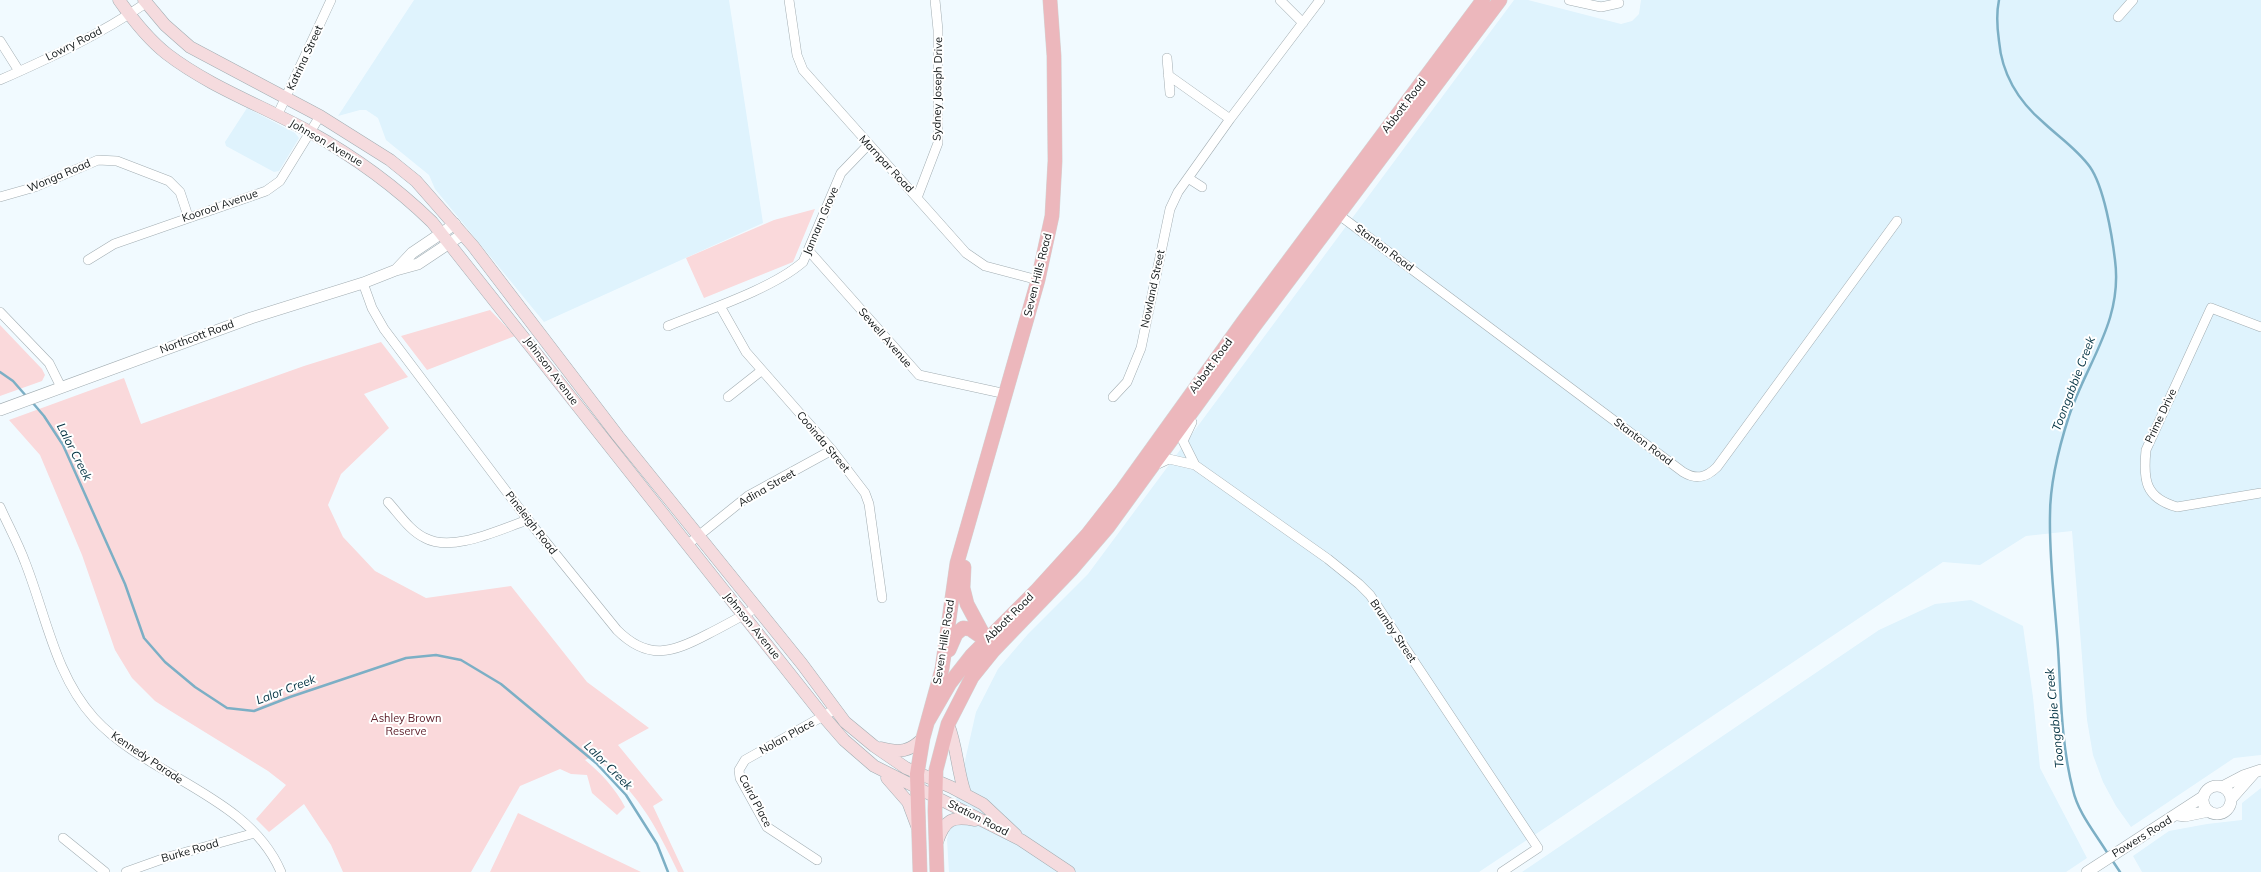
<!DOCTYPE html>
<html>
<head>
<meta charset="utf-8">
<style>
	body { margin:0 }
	canvas { display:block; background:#f1faff }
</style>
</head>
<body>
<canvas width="2261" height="872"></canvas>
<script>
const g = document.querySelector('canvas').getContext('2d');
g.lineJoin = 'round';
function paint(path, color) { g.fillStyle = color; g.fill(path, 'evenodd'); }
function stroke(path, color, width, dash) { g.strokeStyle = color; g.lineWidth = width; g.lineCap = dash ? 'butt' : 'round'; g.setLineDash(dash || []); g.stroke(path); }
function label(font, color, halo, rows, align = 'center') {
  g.font = font + ' Mulish,sans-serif'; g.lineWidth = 4; g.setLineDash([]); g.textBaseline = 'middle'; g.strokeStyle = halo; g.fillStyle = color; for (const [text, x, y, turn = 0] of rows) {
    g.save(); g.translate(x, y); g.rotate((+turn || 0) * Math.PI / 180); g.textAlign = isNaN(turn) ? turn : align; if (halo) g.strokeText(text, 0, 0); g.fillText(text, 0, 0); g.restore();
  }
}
const built = new Path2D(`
	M414,0H729L763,223L544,322L435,189L429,175L386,140L378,118L366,110H360L338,116Z
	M1514,0H1528L1621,24L1632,21L1639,14L1641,0H2261V755L2234,758L2131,827L2116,806L2103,782L2093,755L2087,720L2072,531L2026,536L1980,565L1943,562L1479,872H949L947,840L976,712L998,669L1028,634L1088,574Z
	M247,108L295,133L299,138L279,171L274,172L226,146L225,142Z
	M1971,600L2023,626L2033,697L2040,768L2087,858L2066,872H1522L1879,630L1935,604Z
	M2261,788V872H2142L2133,856L2169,831L2207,824L2242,820V803Z`);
const green = new Path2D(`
	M815,209L793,262L704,298L686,258L774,220Z
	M490,310L515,336L427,370L401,336Z
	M0,325L42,369L45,375L42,381L0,396Z
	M381,342L408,377L364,394L389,428L341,474L328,505L343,537L375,571L426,598L511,586L587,682L649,728L618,745L663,800L653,806L684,872H678C654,822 637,791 593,756L585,760C601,773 615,788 625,807L617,815L592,793L587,775L571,774L560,769L520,786L471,872H343L331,845L304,804L269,832L256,819L286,785L268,771L169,710L155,701L132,678L115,650L82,555L40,455L9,420L124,378L141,424L304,366Z
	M518,813L641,872H490Z`);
const stream = new Path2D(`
	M1999,0C1996,14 1997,27 1999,41C2002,75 2018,101 2044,123C2060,138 2077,149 2090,167C2104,187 2112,235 2115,260C2123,321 2087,362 2069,416C2059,447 2050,482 2050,515C2049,559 2055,604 2058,648C2061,695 2061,744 2073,790C2078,813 2096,834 2108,854
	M0,372L13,381L27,397
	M32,402L44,416L63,445L125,584L144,638L165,662L195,687L227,708L254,711L290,697L406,658L436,655L461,660L501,684L596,763L626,795L657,844L668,872
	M2112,860L2120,872`);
const minor = new Path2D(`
	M789,0L797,55L803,70L966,253L985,266L1038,280
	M1280,0L1303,23
	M1569,0L1601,7L1619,3
	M2118,17L2133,0
	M0,41L19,71
	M1167,58L1170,93
	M1168,75L1230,119
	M0,80C50,58 101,34 146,3
	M277,116L331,0
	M1188,178L1202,187
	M0,197L35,187L98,160L117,161L169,181L180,192L188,216
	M917,198L938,143V30L935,0
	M1335,212L1683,472C1696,480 1706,478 1717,467L1897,221
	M809,251L919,375L1006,394
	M88,260L114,244L266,191L280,181L320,116
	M363,283L372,308L384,329L528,520L617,630C648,661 672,653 708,634C724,626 740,617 756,608
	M720,306L746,352L832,450L865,493L869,504L882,598
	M0,312L49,363L61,387
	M668,326C707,310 772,289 803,262L841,173L868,145
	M2261,327L2211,308L2146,450C2143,480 2145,498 2177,507L2261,493
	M728,397L761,371
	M1113,397L1127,382L1141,348L1170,209L1178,192L1230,119L1320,0
	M1192,422L1183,441L1195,465
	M1156,465L1169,459L1195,465L1328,559L1359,584L1370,595L1538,848L1502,872
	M388,502C399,514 410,531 425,538C453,553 500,529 528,520
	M0,507C8,525 18,543 25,562C46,615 55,675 94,718C148,777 248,795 281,872
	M687,545L748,496L832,450
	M63,838L105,872
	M817,860L767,827L740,778L739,770L745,760L834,710
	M126,872L168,857L255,833`);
const tertiary = new Path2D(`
	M397,269L412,253L455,224
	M0,410L251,318L363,283L396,270L418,264L463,234
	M2203 800a14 14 0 1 1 28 0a14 14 0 1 1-28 0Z
	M2222,787L2243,776L2261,770
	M2231,799L2254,773
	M2178,815L2185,816L2209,811
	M2087,872L2204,796`);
const secondary = new Path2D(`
	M119,0C133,20 148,39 167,54C210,87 263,106 310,132C355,157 395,186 432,222L824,717L844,740L874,766L1021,840L1069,872
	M144,0L165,25L190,47L320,116L390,160L416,181L473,246L618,436L802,664L845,722L874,746L906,768L951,787L983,804L1016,835
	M948,724C957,746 957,770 965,793
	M881,748C899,753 910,752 923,738
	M887,778L908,802L917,826
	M937,842C945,819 952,816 975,820`);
const primary = new Path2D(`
	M964,567L963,588L967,604L990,647
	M949,650L956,634L963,628L970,629L986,640
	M928,721L950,683L972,655L1037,590L1087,535L1123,489L1243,322L1483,0
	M920,872L917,774L923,738L942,669L957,563L1038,280L1052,216L1055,161L1054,56L1050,0
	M937,872L935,811L936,770L948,724L972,677L993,651L1071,570L1108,527L1252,329L1500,0`);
const streetNames = [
	["Lowry Road",74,44,-27],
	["Katrina Street",305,58,-65],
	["Sydney Joseph Drive",938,89,-89],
	["Abbott Road",1404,106,-53],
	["Johnson Avenue",326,143,30],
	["Marnpar Road",886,164,47],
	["Wonga Road",59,176,-23],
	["Koorool Avenue",220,206,-19],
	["Jannarn Grove",821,221,-67],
	["Stanton Road",1384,248,37],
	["Seven Hills Road",1038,275,-76],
	["Nowland Street",1153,289,-78],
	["Northcott Road",197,337,-20],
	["Sewell Avenue",885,338,49],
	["Abbott Road",1211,366,-54],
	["Johnson Avenue",551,371,53],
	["Prime Drive",2161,416,-65],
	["Cooinda Street",823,442,50],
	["Stanton Road",1643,442,37],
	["Adina Street",767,488,-30],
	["Pineleigh Road",531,523,52],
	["Abbott Road",1009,618,-45],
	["Johnson Avenue",752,626,51],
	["Brumby Street",1393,631,56],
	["Seven Hills Road",944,642,-81],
	["Nolan Place",787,737,-29],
	["Kennedy Parade",147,758,34],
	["Caird Place",755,801,62],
	["Station Road",978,818,27],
	["Powers Road",2142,837,-32],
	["Burke Road",190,851,-16]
];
const parkNames = [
	["Ashley Brown",406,719],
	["Reserve",406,732]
];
const waterNames = [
	["Toongabbie Creek",2074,384,-69],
	["Lalor Creek",74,452,63],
	["Lalor Creek",286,690,-21],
	["Toongabbie Creek",2055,718,-96],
	["Lalor Creek",608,766,45]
];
paint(built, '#dff3fd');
paint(green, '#fad9db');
stroke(stream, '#7cafc5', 2.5);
stroke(minor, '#a2adb2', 10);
stroke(tertiary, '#a2adb2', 12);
stroke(secondary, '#a2adb2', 13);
stroke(primary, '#d4d5d5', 15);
stroke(minor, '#fff', 9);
stroke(tertiary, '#fff', 11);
stroke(secondary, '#f5dbde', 12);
stroke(primary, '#ecb7bc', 14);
label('11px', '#101516', '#fff', streetNames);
label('11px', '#5a1b26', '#fff', parkNames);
label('italic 12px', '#023242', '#fff', waterNames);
</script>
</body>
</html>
